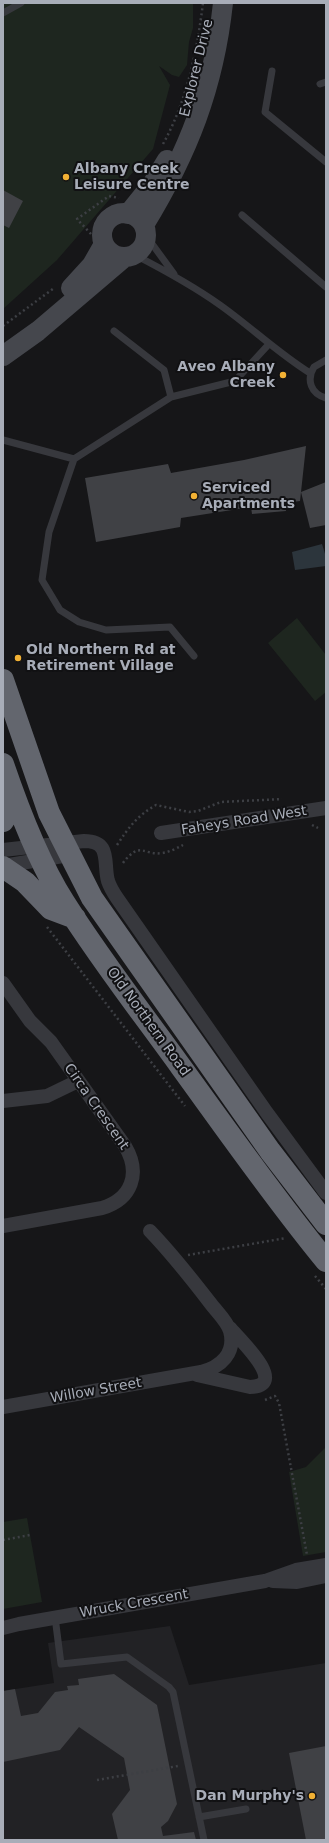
<!DOCTYPE html>
<html>
<head>
<meta charset="utf-8">
<style>
	body { margin:0 }
	#map { position:relative; width:329px; height:1843px; overflow:hidden; background:#161618; font-family:"DejaVu Sans",sans-serif }
	canvas { display:block }
	.frame { position:absolute; inset:0; border:4px solid #a8adb8; pointer-events:none }
</style>
</head>
<body>
<div id="map">
<canvas width="329" height="1843"></canvas>
<div class="frame"></div>
</div>
<script>
const g = document.querySelector('canvas').getContext('2d');
g.lineJoin = 'round';
function paint(path, color) { g.fillStyle = color; g.fill(path, 'evenodd'); }
function stroke(path, color, width, dash) { g.strokeStyle = color; g.lineWidth = width; g.lineCap = dash ? 'butt' : 'round'; g.setLineDash(dash || []); g.stroke(path); }
function label(font, color, halo, rows, align = 'center') {
  g.font = font + ' "DejaVu Sans",sans-serif'; g.lineWidth = 4; g.setLineDash([]); g.textBaseline = 'middle'; g.strokeStyle = halo; g.fillStyle = color; for (const [text, x, y, turn = 0] of rows) {
    g.save(); g.translate(x, y); g.rotate((+turn || 0) * Math.PI / 180); g.textAlign = isNaN(turn) ? turn : align; if (halo) g.strokeText(text, 0, 0); g.fillText(text, 0, 0); g.restore();
  }
}
const built = new Path2D(`
	M170,1626L189,1685L326,1663V1840H3V1691L54,1683L48,1643Z`);
const green = new Path2D(`
	M3,3H193V28L189,42L187,65L179,77L172,75L159,66L170,85L153,149L57,260L3,309Z
	M297,618L326,655V692L315,701L268,643Z
	M326,1447V1552L303,1556L289,1472L306,1467Z
	M27,1518L42,1602L3,1609V1522Z`);
const water = new Path2D(`
	M322,544L326,557V566L295,570L292,552Z`);
const building = new Path2D(`
	M3,190L23,201L9,228L3,225Z
	M306,446L301,492L326,482V525L310,528L301,492L300,501L285,503L286,511L252,514L251,507L181,518L180,527L96,542L85,478L168,464L171,473L244,460Z
	M114,1674L157,1705L177,1804L168,1821L161,1827L163,1836L194,1832L196,1840H118L112,1814L130,1790L124,1758L79,1727L60,1750L3,1762V1691L15,1689L21,1716L38,1713L55,1692L68,1690L67,1686L79,1685L78,1679Z
	M326,1746V1840H306L289,1753Z`);
const path = new Path2D(`
	M163,144C187,101 197,51 203,3
	M91,234L77,219L109,196L119,198
	M3,326L54,288
	M312,825L318,828
	M117,845C129,827 137,816 156,805L189,812L198,811L221,802L282,799
	M123,863C140,840 144,856 162,853C170,852 177,848 183,845
	M47,927L185,1106
	M188,1255L286,1238
	M315,1276L326,1289
	M265,1400L275,1396L279,1403L307,1555
	M3,1540L30,1535
	M97,1780L178,1766`);
const lane = new Path2D(`
	M3,13L21,3
	M272,71L265,112L326,162
	M320,84L326,82
	M242,215L326,287
	M147,237L174,274
	M135,255C164,270 192,285 220,305C251,327 278,353 310,373
	M114,331L164,370L171,397
	M326,360L314,367C306,380 311,394 326,398
	M3,440L74,459
	M194,656L170,627L106,630L79,622L60,610L42,580L49,532L74,459L171,397L235,381L269,344
	M55,1617L61,1664L127,1657L169,1687L173,1692L204,1840
	M199,1817L246,1809`);
const street = new Path2D(`
	M161,833L326,808
	M3,850L84,841C112,841 103,863 108,881C110,887 113,892 117,898L267,1113L326,1193
	M3,866L69,855
	M3,983L30,1021L51,1042L125,1146C141,1173 132,1199 102,1208L3,1226
	M3,1101L47,1096L78,1081
	M197,1375L250,1387C290,1386 239,1339 230,1328
	M3,1407L201,1372C221,1367 236,1353 230,1331C227,1321 217,1312 211,1304C191,1278 172,1254 150,1231
	M273,1581L297,1582L326,1576
	M3,1628L19,1624L265,1581L296,1570L326,1565`);
const secondary = new Path2D(`
	M102 235a22 22 0 1 1 44 0a22 22 0 1 1-44 0Z
	M128,214L153,183L167,160
	M144,225C188,153 214,87 223,3
	M71,288L92,265L104,244
	M3,356L38,331L125,257`);
const highway = new Path2D(`
	M3,680L49,813L92,898L270,1151L326,1224
	M3,764C19,811 38,861 64,902C100,959 142,1013 181,1067C229,1133 275,1199 326,1261
	M3,821L15,801
	M3,867L25,882L51,909L75,918`);
const markers = [
	[66,177,4,"#f2b134"],
	[283,375,4,"#f2b134"],
	[194,496,4,"#f2b134"],
	[18,658,4,"#f2b134"],
	[312,1796,4,"#f2b134"]
];
const streetNames = [
	["Explorer Drive",197,68,-76],
	["Faheys Road West",244,821,-9],
	["Old Northern Road",148,1022,54],
	["Circa Crescent",96,1107,55],
	["Willow Street",96,1391,-10],
	["Wruck Crescent",134,1604,-10]
];
const poiNames = [
	["Albany Creek",74,169],
	["Leisure Centre",74,185],
	["Aveo Albany",275,367,"right"],
	["Creek",275,383,"right"],
	["Serviced",202,488],
	["Apartments",202,504],
	["Old Northern Rd at",26,650],
	["Retirement Village",26,666],
	["Dan Murphy's",304,1796,"right"]
];
paint(built, '#222225');
paint(green, '#1e261f');
paint(water, '#2c353c');
paint(building, '#404145');
stroke(path, '#3d3f44', 2.5, [2, 3]);
stroke(lane, '#37383d', 7);
stroke(street, '#37383d', 14);
stroke(secondary, '#45474d', 20);
stroke(highway, '#63666e', 22);
for (const [x, y, r, color] of markers) { const dot = new Path2D(); dot.arc(x, y, r, 0, 2 * Math.PI); g.fillStyle = color; g.fill(dot); stroke(dot, '#111113', 1.5); }
label('14px', '#a8adb8', '#111113', streetNames);
label('bold 14px', '#a8adb8', '#111113', poiNames, 'left');
</script>
</body>
</html>
